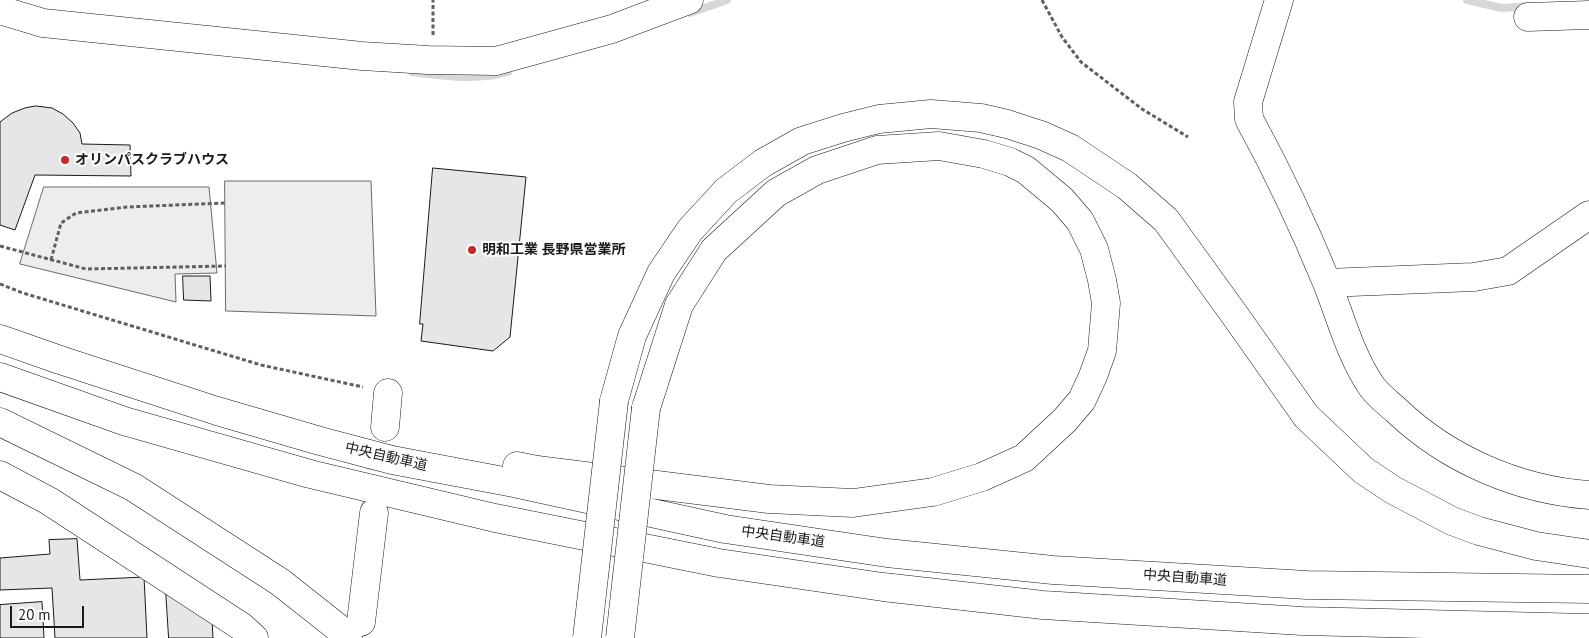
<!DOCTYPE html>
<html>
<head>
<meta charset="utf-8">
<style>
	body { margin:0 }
	#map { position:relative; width:1589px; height:638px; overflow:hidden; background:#fff; font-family:"PT Sans",sans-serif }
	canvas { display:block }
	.scale { position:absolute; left:10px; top:606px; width:74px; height:22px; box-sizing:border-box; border:2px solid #1a1a1a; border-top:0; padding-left:6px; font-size:15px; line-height:18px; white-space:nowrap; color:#1a1a1a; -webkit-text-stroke:4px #fff; paint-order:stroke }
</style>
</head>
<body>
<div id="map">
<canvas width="1589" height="638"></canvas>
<div class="scale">20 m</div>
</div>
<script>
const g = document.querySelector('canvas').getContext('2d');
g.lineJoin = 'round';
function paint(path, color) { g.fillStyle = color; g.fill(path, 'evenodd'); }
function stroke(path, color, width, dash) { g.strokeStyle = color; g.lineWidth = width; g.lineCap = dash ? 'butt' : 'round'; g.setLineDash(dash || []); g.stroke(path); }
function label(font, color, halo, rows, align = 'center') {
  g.font = font + ' "PT Sans","Noto Sans JP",sans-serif'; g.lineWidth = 4; g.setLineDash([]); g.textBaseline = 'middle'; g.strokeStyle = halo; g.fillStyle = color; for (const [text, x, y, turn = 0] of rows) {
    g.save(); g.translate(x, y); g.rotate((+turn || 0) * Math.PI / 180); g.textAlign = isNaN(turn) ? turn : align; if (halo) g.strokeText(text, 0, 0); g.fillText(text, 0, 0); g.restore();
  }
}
const built = new Path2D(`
	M225,181H371L376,316L226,311Z
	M44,187H209L217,273L175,274L176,302L20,264Z`);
const stream = new Path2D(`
	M1467,0L1502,8L1529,6
	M690,13L727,0
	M412,72C443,76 477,81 508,72`);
const building = new Path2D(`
	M36,106L52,108L63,114L73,123L80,133L82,144L130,145L131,176L35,175L15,230L0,225V122L12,113L25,108Z
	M433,168L526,177L510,337L493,351L421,341L423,324H420Z
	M183,276H210L211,301L184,300Z
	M77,539L80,580L144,577L147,638H55L52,588L0,590V558L50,554L49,540Z
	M166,592L212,620L213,638H169Z
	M42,602L44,638H0V605Z`);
const minorTunnel = new Path2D(`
	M374,513L385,427`);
const path = new Path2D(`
	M1042,0L1062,37L1081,62L1142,109L1188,137
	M433,35V0
	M0,246L86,269L226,266
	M51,260L61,223L76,213L127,207L225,203
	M0,284L23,293L261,365L363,387`);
const minor = new Path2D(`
	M1279,0L1248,102L1249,119C1278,172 1304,227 1327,283C1341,318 1350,355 1372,387C1378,395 1388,403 1396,410C1447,459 1518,490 1589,495
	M0,10L43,23L362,56L428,60L496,61L612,29L689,0
	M1528,17L1589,15
	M1327,283L1474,277L1508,271L1589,215
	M385,427L388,393
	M0,475L49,501L242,627L254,638
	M361,622L374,513`);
const highway = new Path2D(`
	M0,339L60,360L217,411L320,441L392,460L514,483L725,529L887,553L1053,570L1307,585L1589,589
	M0,377L124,421L310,474L495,518L719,563L883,587L1043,605L1302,621L1589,628
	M614,401L632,336L661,273L690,230L726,191L763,163L802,141L843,128L879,119L931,114L981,118L1007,124L1041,135L1070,148L1127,186L1166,220L1234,314L1306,416L1363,470L1393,490L1452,521L1479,531L1536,546L1589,554
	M0,422L133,487L280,582L337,627L348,638
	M517,466L537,470L769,499L853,503L933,492L982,477L1024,458L1065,420L1082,400L1093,376L1102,351L1106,303L1102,280L1094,249L1080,221L1062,200L1026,170L1010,162L984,154L939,146L877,150L817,170L776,193L714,250L679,305L646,408`);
const highwayBridge = new Path2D(`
	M587,638L614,401
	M620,638L646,408`);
const markers = [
	[65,160,5,"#c62828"],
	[472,250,5,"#c62828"]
];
const poiNames = [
	["オリンパスクラブハウス",75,160],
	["明和工業 長野県営業所",482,250]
];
const streetNames = [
	["中央自動車道",386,457,13],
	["中央自動車道",783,537,8],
	["中央自動車道",1185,578,4]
];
paint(built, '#ededed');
stroke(built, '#6a6a6a', 1);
stroke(stream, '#d7d7d7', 8);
paint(building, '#e6e6e6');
stroke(building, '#1a1a1a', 1);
stroke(minorTunnel, '#ddd', 28, [28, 14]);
stroke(minor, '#1a1a1a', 29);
stroke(highway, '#1a1a1a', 29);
stroke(path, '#5f5f5f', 3, [4, 2.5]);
stroke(minor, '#fff', 28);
stroke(highway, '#fff', 28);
stroke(highwayBridge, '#1a1a1a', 29, []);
stroke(highwayBridge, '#fff', 28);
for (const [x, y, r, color] of markers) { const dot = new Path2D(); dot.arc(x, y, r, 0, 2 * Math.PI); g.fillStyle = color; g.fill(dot); stroke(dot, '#fff', 2); }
label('bold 14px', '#1a1a1a', '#fff', poiNames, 'left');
label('14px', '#1a1a1a', '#fff', streetNames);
</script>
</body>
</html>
